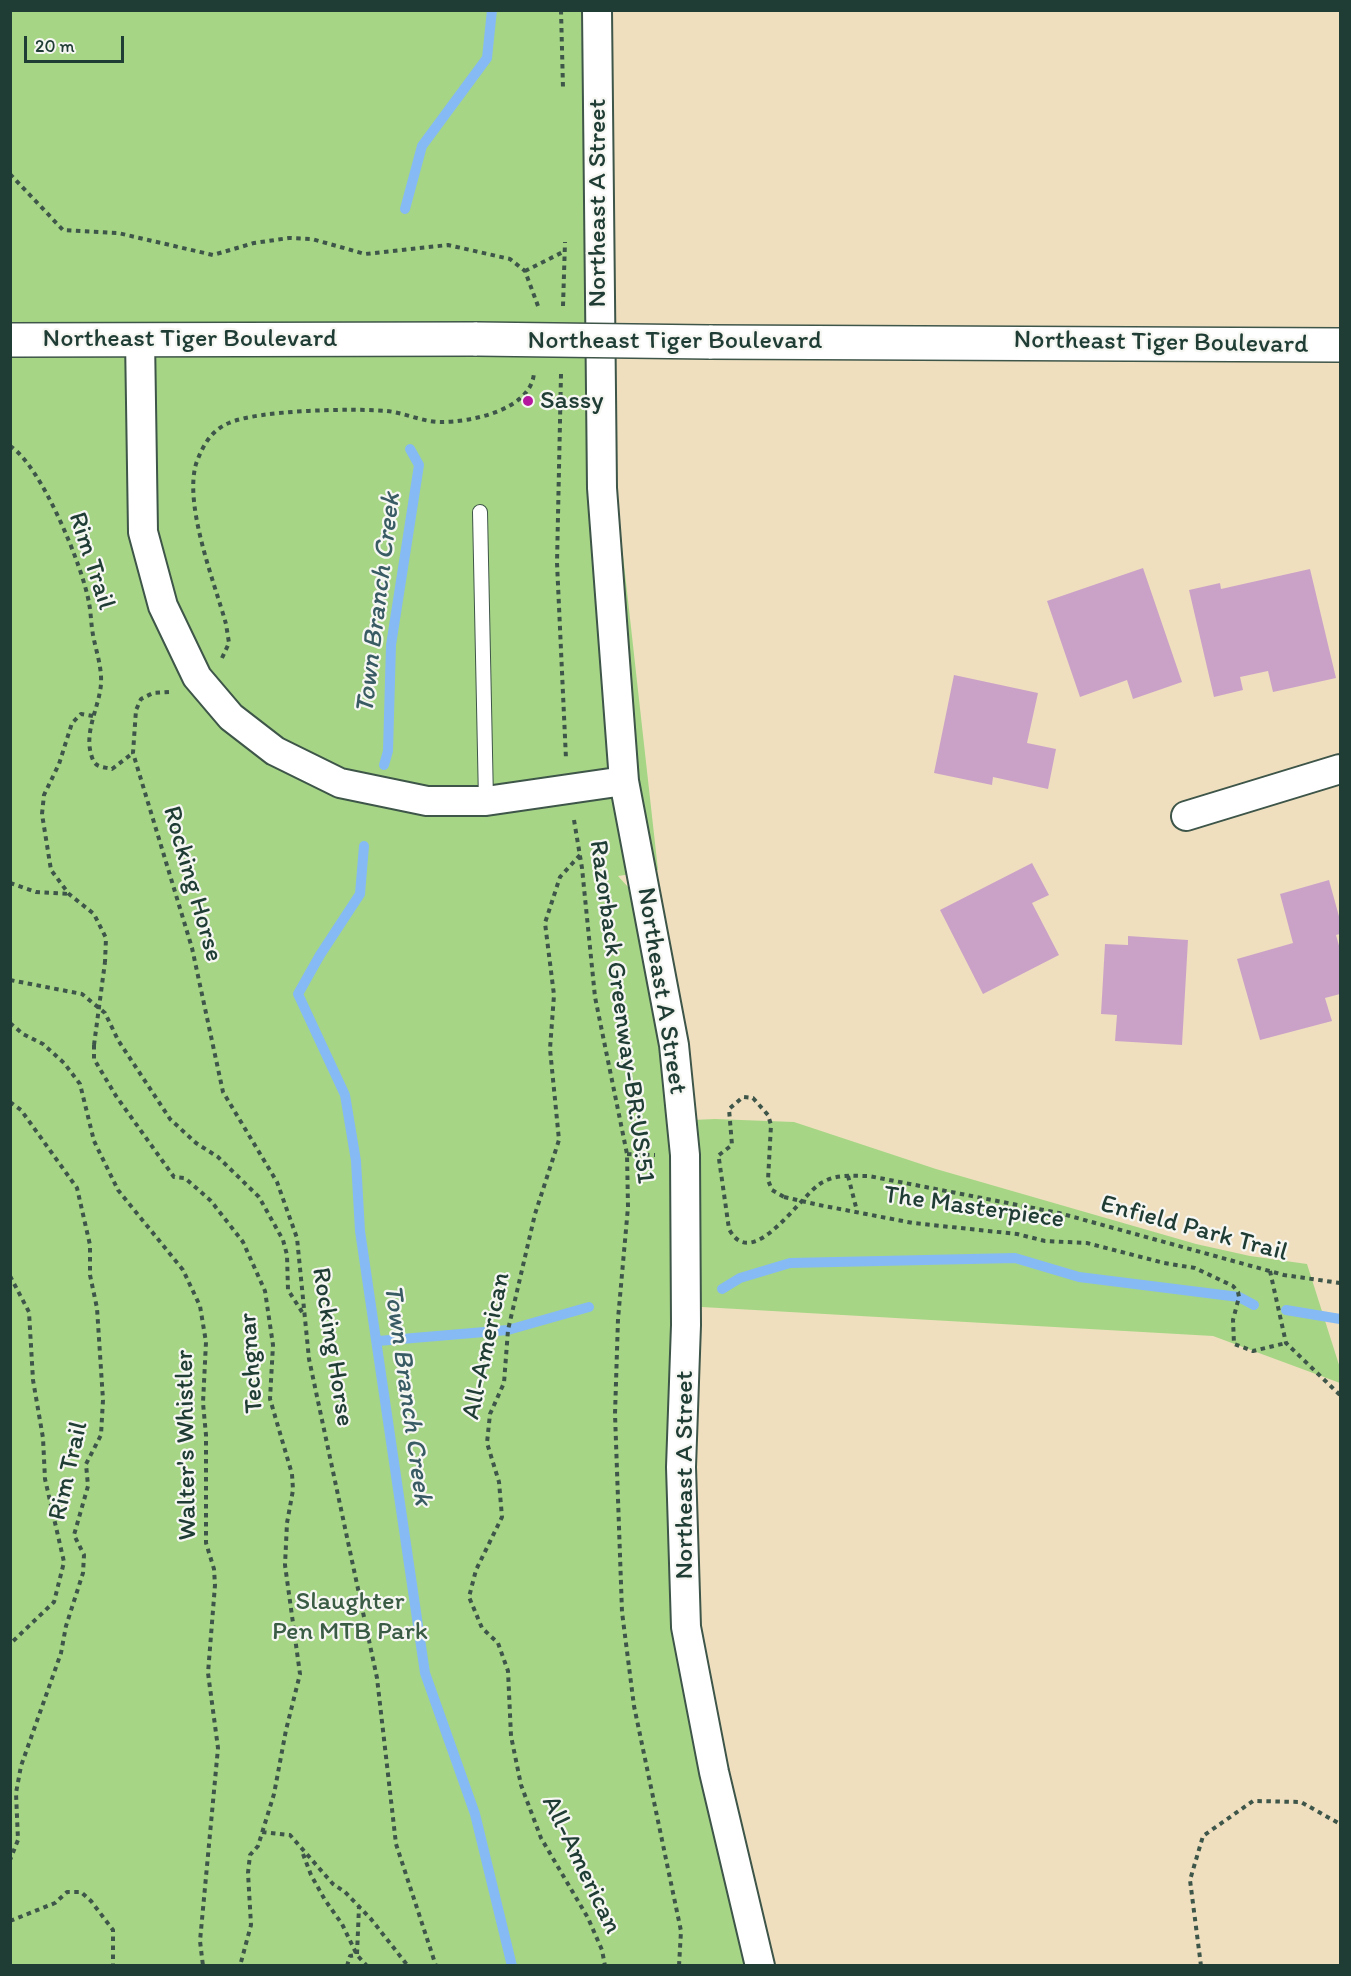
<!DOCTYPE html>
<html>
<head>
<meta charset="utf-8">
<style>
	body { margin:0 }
	#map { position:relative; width:1351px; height:1976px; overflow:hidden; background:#efdfbf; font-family:Itim,sans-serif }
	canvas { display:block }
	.frame { position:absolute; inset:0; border:12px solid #1f3d34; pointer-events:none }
	.scale { position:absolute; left:24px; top:36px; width:100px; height:27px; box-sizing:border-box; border:3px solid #1f3d34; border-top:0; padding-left:8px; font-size:18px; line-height:21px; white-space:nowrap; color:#1f3d34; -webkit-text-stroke:4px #f6f6f2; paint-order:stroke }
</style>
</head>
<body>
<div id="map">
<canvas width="1351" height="1976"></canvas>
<div class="frame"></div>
<div class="scale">20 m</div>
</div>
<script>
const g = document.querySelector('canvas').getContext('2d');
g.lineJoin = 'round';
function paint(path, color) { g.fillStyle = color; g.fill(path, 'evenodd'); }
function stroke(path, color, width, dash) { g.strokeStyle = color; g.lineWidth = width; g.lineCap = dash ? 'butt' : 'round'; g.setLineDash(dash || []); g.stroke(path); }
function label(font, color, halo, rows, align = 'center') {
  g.font = font + ' Itim,sans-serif'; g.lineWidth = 4.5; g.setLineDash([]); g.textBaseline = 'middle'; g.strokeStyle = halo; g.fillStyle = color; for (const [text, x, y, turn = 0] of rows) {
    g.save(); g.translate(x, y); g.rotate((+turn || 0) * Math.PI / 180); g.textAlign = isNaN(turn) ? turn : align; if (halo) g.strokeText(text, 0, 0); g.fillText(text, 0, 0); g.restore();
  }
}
const green = new Path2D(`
	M11,11H581L587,232L658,870L618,876L639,899L665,1067L669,1121L715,1119L794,1122L936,1169L1196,1244L1250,1256L1307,1264L1340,1368V1383L1213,1336L684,1306L690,1626L759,1965L11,1966Z`);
const stream = new Path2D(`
	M405,209L422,146L487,58L492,10
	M384,765L388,751L391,645L419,465L410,449
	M364,846L360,894L320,955L298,994L345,1095L356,1161L360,1231L425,1673L475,1814L512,1966
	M722,1289L740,1278L790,1263L1015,1258L1079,1277L1239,1297L1254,1305
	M1286,1310L1340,1319
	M378,1341L508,1330L589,1307`);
const building = new Path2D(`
	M1143,568L1182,682L1133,699L1127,680L1080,697L1047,601Z
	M1310,569L1336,678L1273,692L1268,671L1240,677L1243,690L1214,697L1189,590L1220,583L1221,589Z
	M954,675L1038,693L1027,743L1056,749L1048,789L993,777L992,785L934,773Z
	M1032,863L1049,895L1032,903L1059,955L983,994L940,910Z
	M1329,880L1340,920V934L1336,935L1340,949V994L1325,998L1332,1021L1260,1040L1237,959L1293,943L1280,894Z
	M1128,936L1188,940L1182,1045L1115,1041L1117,1015L1101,1014L1105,944L1128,945Z`);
const path = new Path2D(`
	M561,10L563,88
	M10,174L63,230L118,233L213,255L254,243L289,238L312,239L365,254L448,245L510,259L525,271L538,306
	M525,271L565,251
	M563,306L565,242
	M561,374L557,563L566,759
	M10,446C41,465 83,567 89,603C91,613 91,624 93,635C96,651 102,667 101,684C99,709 82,734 93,760C96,768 105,767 112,769L133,753
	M222,658L229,643L226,624C214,581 184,506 196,464C202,447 211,430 229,423C257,410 355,408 387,411C405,413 423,422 441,422C471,422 531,410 534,373
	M169,692L153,693L141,699L136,710L133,753L192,948L223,1092L277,1182L297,1238L309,1359L377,1678L396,1844L436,1966
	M93,716L81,714L72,723L59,764L44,795L42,814L51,870L69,894L94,914L106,938L105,962
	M574,820L582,868L595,997L627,1154L628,1207L618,1319L615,1414L622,1612L634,1706L681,1931L679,1966
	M580,855L560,877L545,923L554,995L550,1049L559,1140L535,1214L508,1330L504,1383L490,1414L487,1443L499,1482L502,1517L476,1570L469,1597L482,1628L498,1643L508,1671L511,1736L521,1785L541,1838L588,1918L602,1950L605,1966
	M10,883L36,892L69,894
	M10,980L82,994L105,1013L118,1040L170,1119L196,1143L218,1157L259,1197L283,1240L287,1255L288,1290L304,1315
	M10,1023L23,1034L43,1044L64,1063L80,1084L94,1141L118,1190L183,1270L200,1306L206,1342L203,1403L206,1435V1543L214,1569L215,1585L208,1673L218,1748L200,1941L203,1966
	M94,1045V1059L116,1096L174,1177L185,1178L211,1201L243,1242L265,1291L273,1345L270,1399L292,1474L293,1490L287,1523L285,1565L300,1674L286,1730L274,1794L258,1846L250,1855L248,1873L251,1925L240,1966
	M10,1102L21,1110L77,1188L90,1245V1275L97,1308L103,1400L101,1435L86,1464L88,1486L74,1535L84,1555L83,1573L66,1626L61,1653L21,1766L16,1793L18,1840L10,1860
	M627,1154L655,1155
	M719,1155L732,1145L729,1109L743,1097L753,1098L768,1115L771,1125L768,1180L772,1190L784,1197
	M719,1159L729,1229C753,1275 802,1192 823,1182C837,1174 853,1176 869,1176L1059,1213L1284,1275L1340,1283
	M848,1176L857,1211
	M819,1205L913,1223L1017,1234L1045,1241L1087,1243L1164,1263L1195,1268L1233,1286L1238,1292L1239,1297L1233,1320L1234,1344L1253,1351L1286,1343
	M1270,1271L1286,1343L1340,1395
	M10,1276L29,1312L33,1380L43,1438L45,1479L64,1562L54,1602L10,1644
	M262,1832L290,1835L333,1884L345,1892L371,1919L408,1966
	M303,1854L311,1875L325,1900L342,1924L357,1955L367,1966
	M10,1921L55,1903L67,1892H81L91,1901L113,1930V1966
	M357,1954L359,1907
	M347,1966L350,1956L357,1955
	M1201,1966L1190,1880L1203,1836L1253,1801L1301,1802L1340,1824`);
const service = new Path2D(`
	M480,512L486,801`);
const minor = new Path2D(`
	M597,10L602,488L624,781L674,1045L685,1155L686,1325L681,1467L686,1627L714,1772L760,1966
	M140,338L143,532L163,606L197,677L231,717L275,751L340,783L427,801H486L624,781
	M1186,816L1340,769`);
const tertiary = new Path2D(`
	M10,340L477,339
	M709,342L1340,345`);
const pathBridge = new Path2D(`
	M94,1045L105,962
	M784,1197L819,1205`);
const tertiaryBridge = new Path2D(`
	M477,339L709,342`);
const markers = [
	[528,401,6,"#b5179e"]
];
const streetNames = [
	["Northeast A Street",598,203,-90],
	["Northeast Tiger Boulevard",190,339],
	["Northeast Tiger Boulevard",675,341],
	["Northeast Tiger Boulevard",1161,343,1],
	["Rim Trail",91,561,72],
	["Rocking Horse",192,884,74],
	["Northeast A Street",661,991,81],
	["Razorback Greenway-BR:US:51",621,1012,82],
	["The Masterpiece",974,1208,8],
	["Enfield Park Trail",1194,1229,15],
	["All-American",487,1346,-78],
	["Rocking Horse",332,1347,81],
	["Techgnar",252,1363,-94],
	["Walter's Whistler",187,1445,-91],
	["Rim Trail",69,1471,-77],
	["Northeast A Street",685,1475,-90],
	["All-American",581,1865,64]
];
const poiNames = [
	["Sassy",540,401]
];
const parkNames = [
	["Slaughter",350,1602],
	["Pen MTB Park",350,1632]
];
const waterNames = [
	["Town Branch Creek",379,603,-83],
	["Town Branch Creek",407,1395,82]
];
paint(green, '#a6d685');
stroke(stream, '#86baf4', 10);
paint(building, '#cba2c7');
stroke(service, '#3e5549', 16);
stroke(minor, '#3e5549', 32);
stroke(tertiary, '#3e5549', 36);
stroke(path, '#3e5549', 4, [4.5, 4.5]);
stroke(service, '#fff', 14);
stroke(minor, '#fff', 28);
stroke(tertiary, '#fff', 33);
stroke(tertiaryBridge, '#3e5549', 36, []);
stroke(pathBridge, '#3e5549', 4, [4.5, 4.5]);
stroke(tertiaryBridge, '#fff', 33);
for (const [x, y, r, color] of markers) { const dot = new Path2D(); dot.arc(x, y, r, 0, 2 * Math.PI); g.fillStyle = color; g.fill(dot); stroke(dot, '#f6f6f2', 2); }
label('26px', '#1f3d34', '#f6f6f2', streetNames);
label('26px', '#1f3d34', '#f6f6f2', poiNames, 'left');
label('26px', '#3a5c44', '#f6f6f2', parkNames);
label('italic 27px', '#395c64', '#f6f6f2', waterNames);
</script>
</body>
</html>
